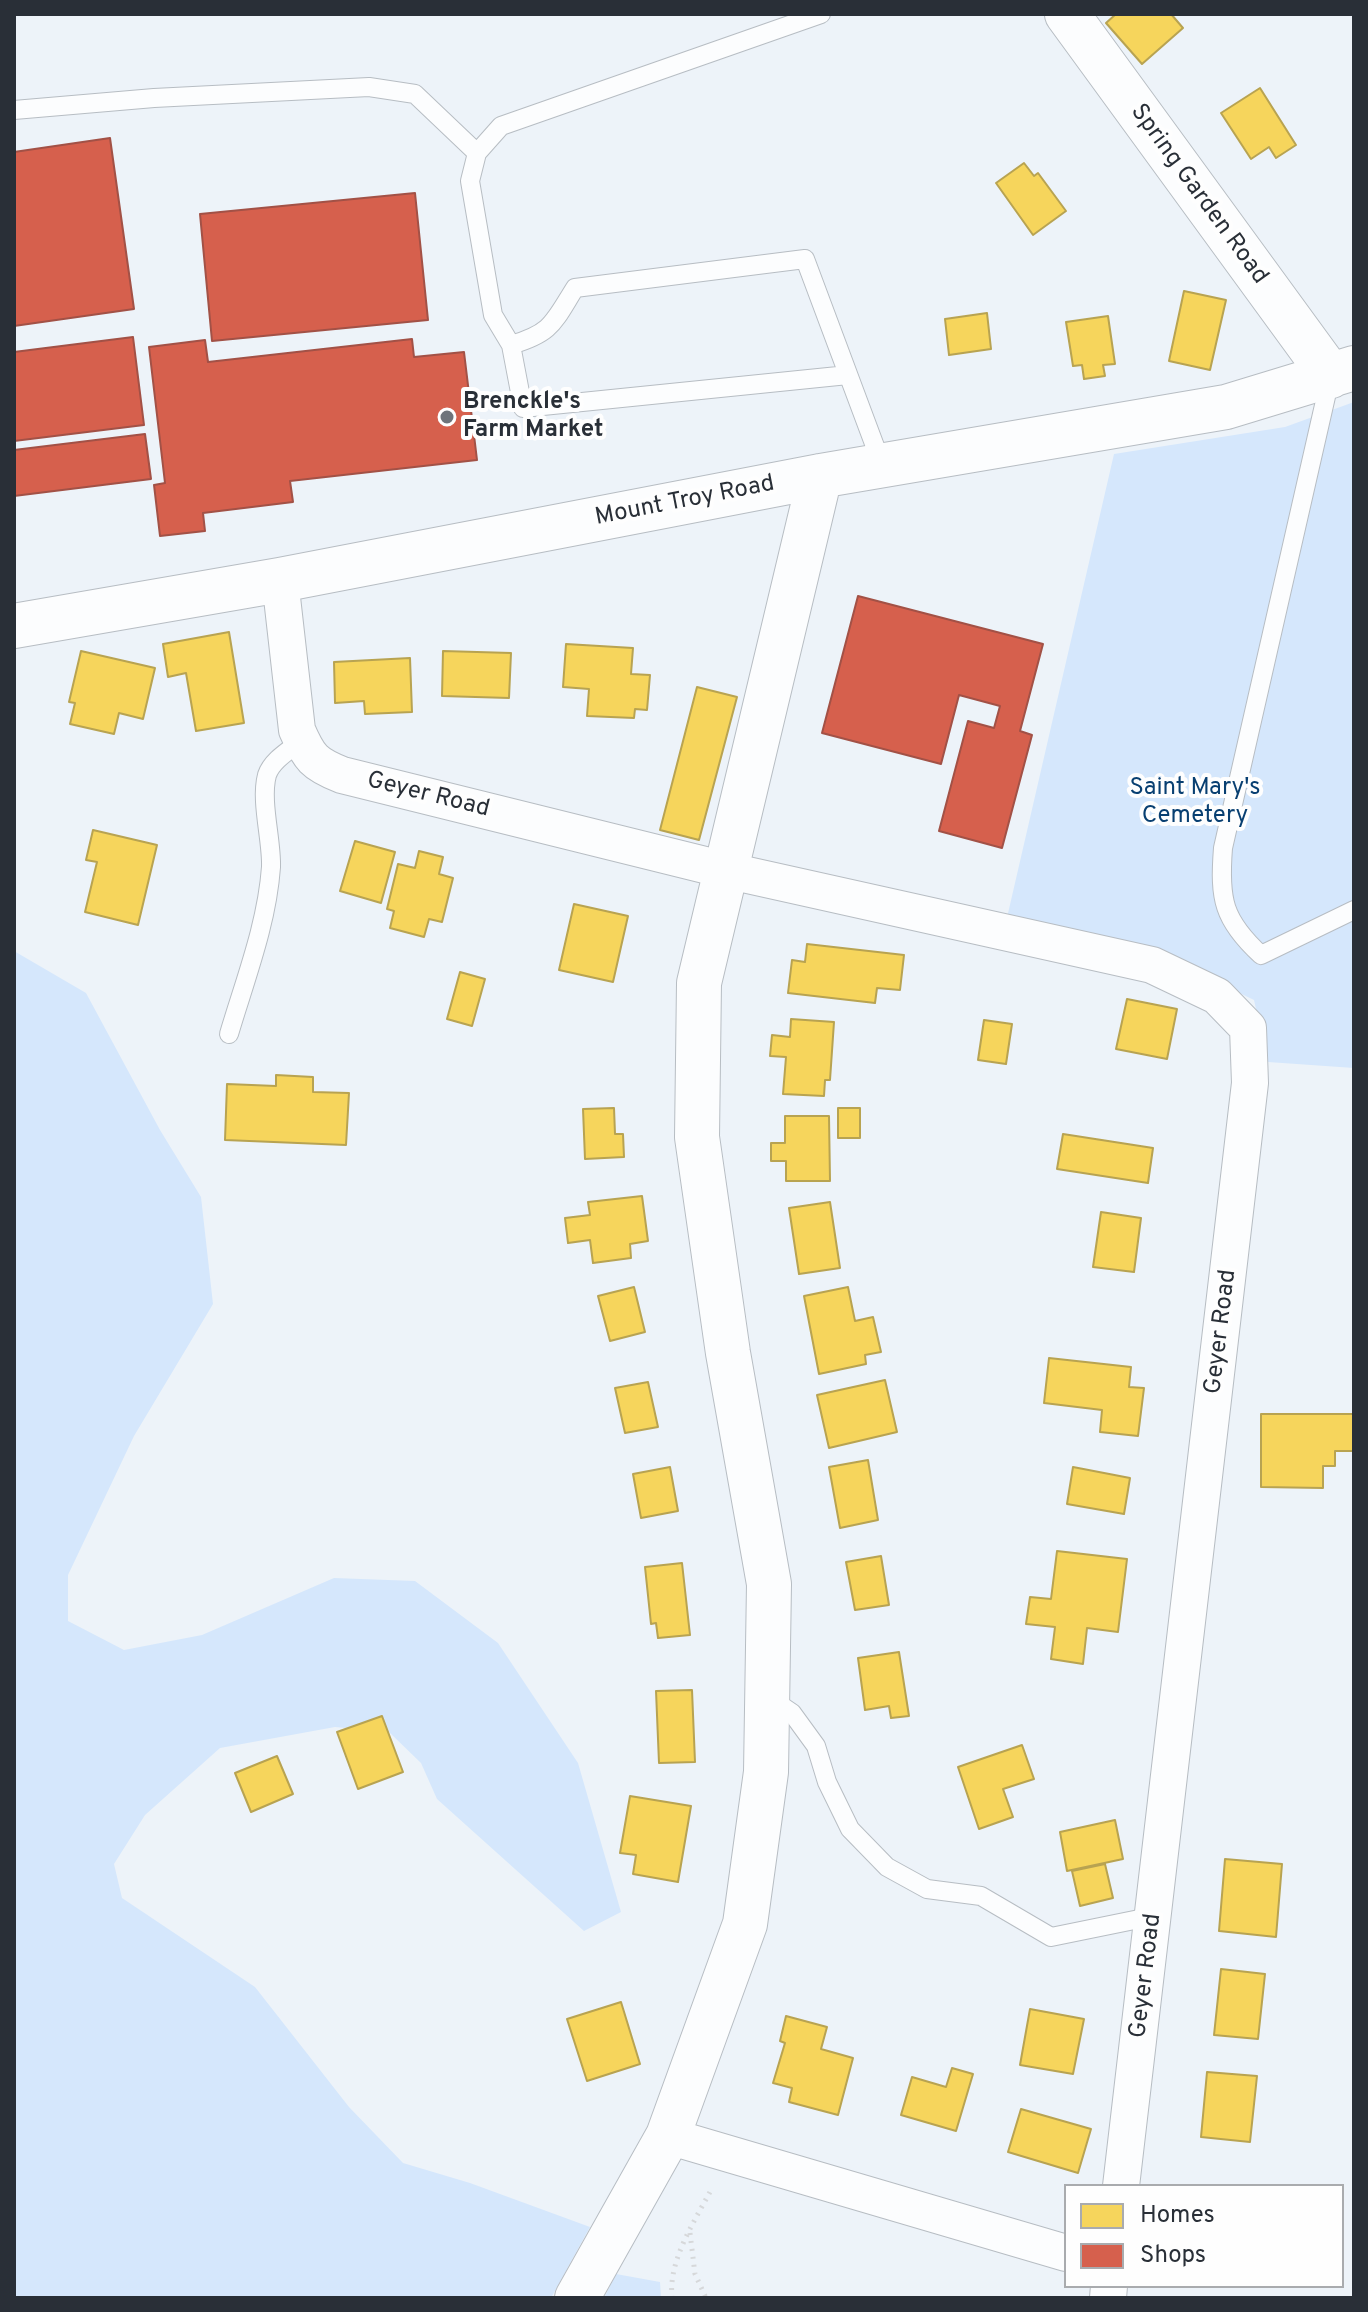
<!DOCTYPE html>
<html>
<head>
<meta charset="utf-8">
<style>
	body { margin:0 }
	#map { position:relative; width:1368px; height:2312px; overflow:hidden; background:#edf3f9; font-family:Overpass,sans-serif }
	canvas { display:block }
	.frame { position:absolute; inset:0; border:16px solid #292f37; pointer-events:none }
	.legend { position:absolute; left:1064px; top:2184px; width:280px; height:104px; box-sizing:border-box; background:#fefefe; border:2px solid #a9abae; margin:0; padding:10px 14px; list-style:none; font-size:24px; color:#292f37 }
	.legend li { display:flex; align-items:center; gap:16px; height:40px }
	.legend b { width:40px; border:2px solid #a9abae }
</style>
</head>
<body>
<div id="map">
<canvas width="1368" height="2312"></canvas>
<div class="frame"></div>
<ul class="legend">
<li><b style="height:22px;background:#f6d55c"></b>Homes</li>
<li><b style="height:22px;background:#d6604d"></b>Shops</li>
</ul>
</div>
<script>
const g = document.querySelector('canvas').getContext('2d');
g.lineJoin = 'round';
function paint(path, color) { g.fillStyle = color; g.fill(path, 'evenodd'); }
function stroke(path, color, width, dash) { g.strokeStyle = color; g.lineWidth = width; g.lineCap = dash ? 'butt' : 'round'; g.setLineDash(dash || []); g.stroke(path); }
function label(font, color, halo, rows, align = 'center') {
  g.font = font + ' Overpass,sans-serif'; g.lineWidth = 8; g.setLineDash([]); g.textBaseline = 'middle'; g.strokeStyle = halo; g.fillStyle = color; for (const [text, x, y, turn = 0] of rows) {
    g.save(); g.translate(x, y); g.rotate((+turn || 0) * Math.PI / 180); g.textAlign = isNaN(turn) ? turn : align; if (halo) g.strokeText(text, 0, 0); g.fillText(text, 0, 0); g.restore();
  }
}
const green = new Path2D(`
	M1354,402V1068L1268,1062L1254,1000L1186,967L1006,922L1114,454L1285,427Z
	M14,951L86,993L160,1130L201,1197L213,1304L134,1436L68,1575V1621L124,1650L202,1635L334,1578L415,1581L498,1643L578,1763L621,1912L584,1931L437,1799L421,1763L389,1732L335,1727L220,1748L145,1815L114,1864L122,1898L255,1987L349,2107L403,2163L470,2183L590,2227L551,2298H14Z
	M616,2274L660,2282L661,2298H604Z`);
const homes = new Path2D(`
	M1116,14H1171L1183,28L1142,64L1106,23Z
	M1260,88L1296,145L1276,158L1269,147L1251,159L1221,113Z
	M1024,163L1034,176L1038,173L1066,211L1033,235L996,183Z
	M1184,291L1226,300L1210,370L1169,361Z
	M987,313L991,349L949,355L945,319Z
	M1108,316L1115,364L1103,365L1105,376L1084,379L1082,365L1073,366L1066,322Z
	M229,632L244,723L196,731L186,673L168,677L163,644Z
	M566,644L633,648L631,674L650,675L647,710L635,709L634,718L587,716L589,689L563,687Z
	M81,651L155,668L143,719L119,713L114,734L70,724L75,703L69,702Z
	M443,651L511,653L509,698L442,696Z
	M410,658L412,712L365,714L364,701L335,703L334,662Z
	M697,687L737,697L699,840L660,830Z
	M93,830L157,845L138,925L85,912L97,862L86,860Z
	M355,841L395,852L381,903L340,891Z
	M419,851L443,857L439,874L453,878L442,922L429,919L424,937L390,928L394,911L387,909L398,864L415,868Z
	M574,904L628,916L613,982L559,970Z
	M807,944L904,955L900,990L877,988L875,1003L788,993L792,960L805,962Z
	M460,972L485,979L472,1026L447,1019Z
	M1127,999L1177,1009L1167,1059L1116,1049Z
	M791,1019L834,1022L830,1080H825L824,1096L783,1094L786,1057L770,1056L772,1035L790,1037Z
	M984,1020L1012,1024L1006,1064L978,1060Z
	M276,1075L313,1077V1092L349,1093L346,1145L225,1140L227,1084L276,1086Z
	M614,1108L615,1134H623L624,1157L585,1159L583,1109Z
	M838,1108H860V1138H838Z
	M785,1116H829L830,1181H786V1161H771V1143H785Z
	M1063,1134L1153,1148L1148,1183L1057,1169Z
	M642,1196L648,1241L630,1244L631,1258L593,1263L590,1240L568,1243L565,1218L590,1215L588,1202Z
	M830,1202L840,1268L799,1274L789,1208Z
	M1101,1212L1141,1218L1134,1272L1093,1267Z
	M634,1287L645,1332L610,1341L598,1296Z
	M848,1287L855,1321L873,1317L881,1352L865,1355L866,1364L819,1374L804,1296Z
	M1049,1358L1131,1367L1129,1387L1144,1388L1138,1436L1100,1432L1102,1410L1044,1403Z
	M885,1380L897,1432L829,1448L817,1395Z
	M648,1382L658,1427L625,1433L615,1388Z
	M1261,1414H1354V1451H1335V1466H1323V1488L1261,1487Z
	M868,1460L878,1520L840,1528L829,1467Z
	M670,1467L678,1511L641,1518L633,1474Z
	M1073,1467L1130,1478L1124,1514L1067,1504Z
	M1057,1551L1127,1559L1118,1632L1087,1628L1083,1664L1051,1659L1055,1627L1026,1624L1030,1597L1051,1599Z
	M881,1556L889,1605L855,1610L846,1562Z
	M682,1563L690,1635L658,1638L656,1623L651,1624L645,1567Z
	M899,1652L909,1716L891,1718L889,1706L865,1710L858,1658Z
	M692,1690L695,1762L659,1763L656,1691Z
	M382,1716L403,1772L358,1789L337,1732Z
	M1022,1745L1034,1779L1003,1789L1013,1817L979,1829L958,1767Z
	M277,1756L293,1794L251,1812L235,1773Z
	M630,1796L691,1806L678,1882L633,1874L636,1855L620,1853Z
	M1115,1820L1123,1859L1067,1871L1060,1832Z
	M1225,1859L1282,1864L1276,1937L1219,1931Z
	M1105,1864L1113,1898L1080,1906L1072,1871Z
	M1221,1969L1265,1974L1258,2039L1214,2035Z
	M621,2002L640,2064L587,2081L567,2019Z
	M1030,2009L1084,2019L1073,2074L1020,2065Z
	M786,2016L827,2027L821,2049L853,2058L838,2115L789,2102L792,2088L773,2083L785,2043L780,2041Z
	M952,2068L973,2074L956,2131L901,2115L912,2077L946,2087Z
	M1207,2072L1257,2076L1250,2142L1201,2137Z
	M1021,2109L1091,2129L1078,2173L1008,2152Z`);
const shops = new Path2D(`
	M110,138L134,309L14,326V152Z
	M415,193L428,320L212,341L200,214Z
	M133,337L144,425L14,441V352Z
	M412,339L414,357L464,352L477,460L290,481L293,502L203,513L205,531L160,536L154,485L165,483L149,347L205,340L208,362Z
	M145,434L151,479L14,496V450Z
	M858,596L1043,644L1020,731L1032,735L1002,848L939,831L968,721L994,728L1000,706L959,695L941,764L822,733Z`);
const path = new Path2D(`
	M690,2233L695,2274L706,2298
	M672,2298C668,2260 695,2221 712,2188`);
const service = new Path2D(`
	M821,14L501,126L477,153L470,181L493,315L511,345L523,408L848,375
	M14,110L154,98L369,87L415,94L477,153
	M511,345C552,333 553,323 575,288L805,259L882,465
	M1330,379L1223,848C1219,899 1223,920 1261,955L1354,910
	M229,1034C245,980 267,924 271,867C272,840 260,801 267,775C272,760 290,750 301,741
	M770,1698L792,1713L816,1746L827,1782L850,1829L887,1867L927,1889L981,1896L1051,1937L1154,1916`);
const minor = new Path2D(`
	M280,580L297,730C309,758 314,764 342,775L725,870L1152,965L1217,996L1248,1028L1250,1083L1121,2186
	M668,2136L1066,2253
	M1108,2298L1109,2286`);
const tertiary = new Path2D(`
	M1067,14L1331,376
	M14,626L280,580L820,476L1226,407L1354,368
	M577,2298L668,2136L745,1924L766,1772L769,1584L728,1353L697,1137L699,983L820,476`);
const markers = [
	[447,417,8,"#6e747b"]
];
const streetNames = [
	["Spring Garden Road",1198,195,54],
	["Mount Troy Road",685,502,-11],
	["Geyer Road",428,796,14],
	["Geyer Road",1222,1332,-83],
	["Geyer Road",1147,1976,-83]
];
const poiNames = [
	["Brenckle's",463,403],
	["Farm Market",463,431]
];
const parkNames = [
	["Saint Mary's",1195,789],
	["Cemetery",1195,817]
];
paint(green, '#d5e7fc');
paint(homes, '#f6d55c');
stroke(homes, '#b8a351', 2);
paint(shops, '#d6604d');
stroke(shops, '#a25146', 2);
stroke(service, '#b7bdc3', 20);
stroke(minor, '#b7bdc3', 38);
stroke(tertiary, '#b7bdc3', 46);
stroke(path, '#d6d8da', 5, [2, 6]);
stroke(service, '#fcfdfe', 18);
stroke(minor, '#fcfdfe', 36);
stroke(tertiary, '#fcfdfe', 44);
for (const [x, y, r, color] of markers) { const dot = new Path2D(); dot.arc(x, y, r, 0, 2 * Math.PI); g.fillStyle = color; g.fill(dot); stroke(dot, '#fefefe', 3); }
label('24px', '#292f37', '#fefefe', streetNames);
label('bold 24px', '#292f37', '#fefefe', poiNames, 'left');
label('24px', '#083f71', '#fefefe', parkNames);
</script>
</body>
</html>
